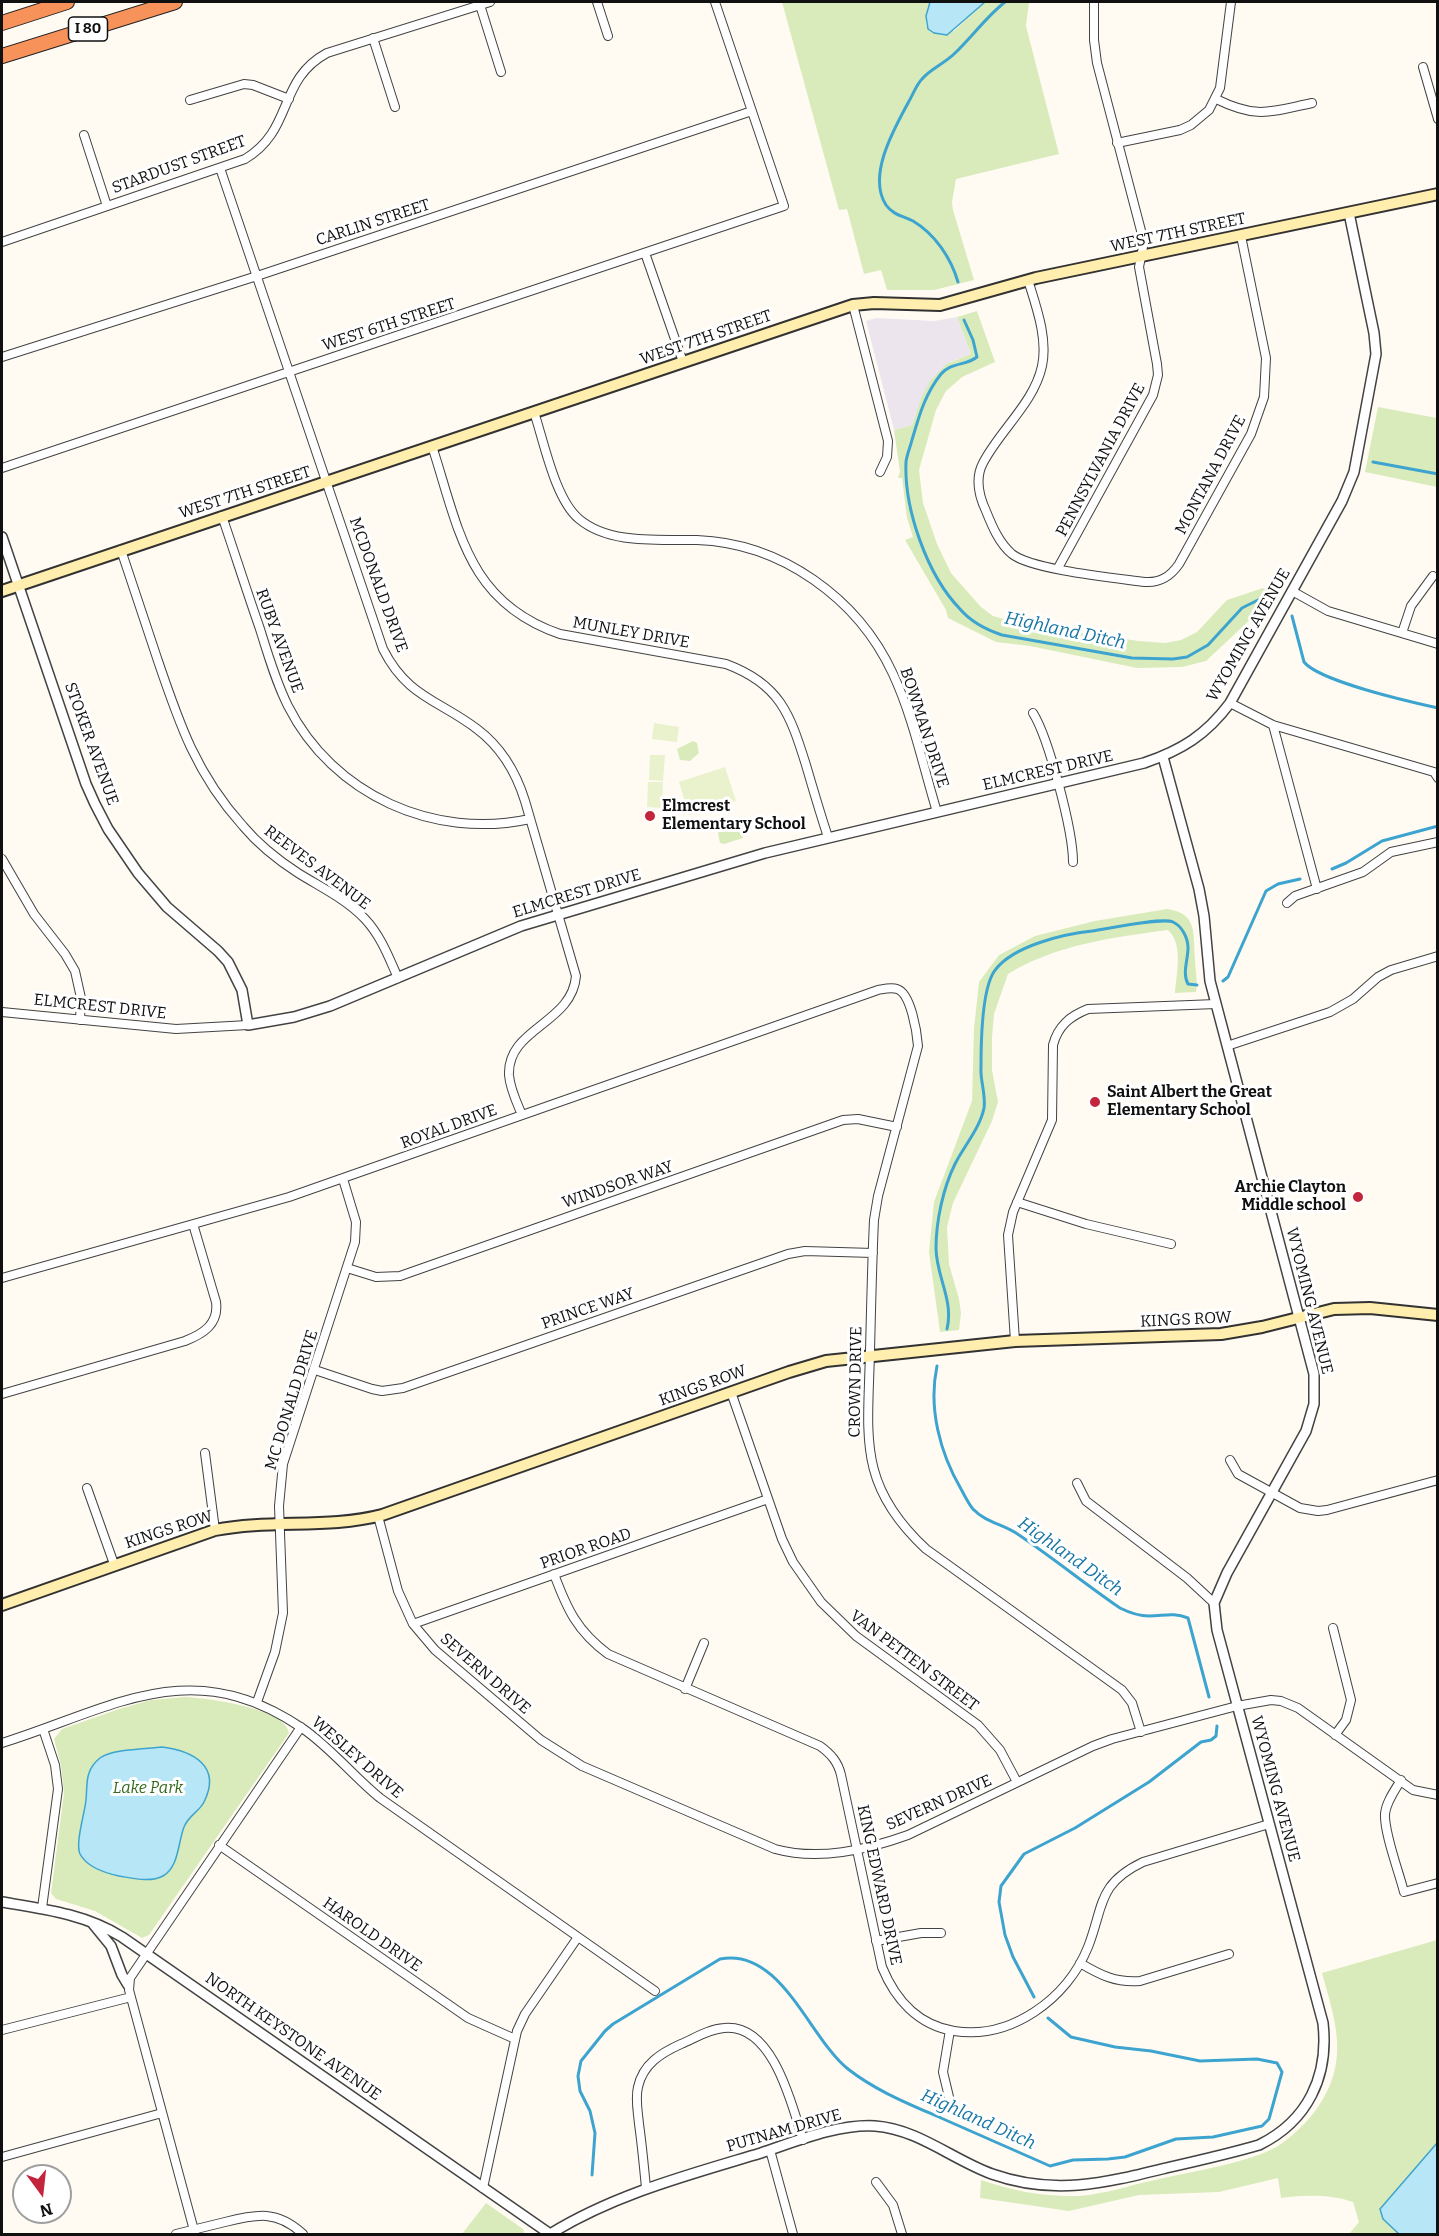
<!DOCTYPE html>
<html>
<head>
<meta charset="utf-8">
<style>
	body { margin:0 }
	#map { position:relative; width:1439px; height:2236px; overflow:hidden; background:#fffbf3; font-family:Bitter,serif }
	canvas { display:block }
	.frame { position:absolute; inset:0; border:3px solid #101010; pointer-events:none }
	.north { position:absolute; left:12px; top:2164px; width:60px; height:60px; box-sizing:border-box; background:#fff; border:2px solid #9f9f9f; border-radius:50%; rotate:165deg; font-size:16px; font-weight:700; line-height:24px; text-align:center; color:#101010 }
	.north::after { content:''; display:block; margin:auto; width:21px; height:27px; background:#c3253c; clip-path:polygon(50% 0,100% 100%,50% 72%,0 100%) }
</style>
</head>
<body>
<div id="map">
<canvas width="1439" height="2236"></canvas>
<div class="frame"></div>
<div class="north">N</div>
</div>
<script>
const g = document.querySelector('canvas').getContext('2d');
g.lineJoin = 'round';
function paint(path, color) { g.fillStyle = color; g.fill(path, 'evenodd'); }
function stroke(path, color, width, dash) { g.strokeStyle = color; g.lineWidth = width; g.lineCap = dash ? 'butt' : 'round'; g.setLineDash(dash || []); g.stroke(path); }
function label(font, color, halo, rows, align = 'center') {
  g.font = font + ' Bitter,serif'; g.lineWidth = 6; g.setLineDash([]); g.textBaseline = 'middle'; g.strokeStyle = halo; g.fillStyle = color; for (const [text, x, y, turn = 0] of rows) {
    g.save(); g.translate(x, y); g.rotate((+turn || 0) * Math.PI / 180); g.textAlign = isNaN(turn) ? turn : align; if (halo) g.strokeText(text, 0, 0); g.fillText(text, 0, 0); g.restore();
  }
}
const industrial = new Path2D(`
	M957,317L971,354L950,362L921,398L912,425L894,430L866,321L876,318L934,321Z`);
const green = new Path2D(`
	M782,2H930L927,8L926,25L934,33L954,31L985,2H1029L1026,26L1059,154L956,179L952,202L953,210L974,280L934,290H887L881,270L864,274L847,209L839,210Z
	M977,311L995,362L962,377L946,391L936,410L919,470L923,503L937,544L951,573L981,607L993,616L1024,625L1139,641L1165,643L1181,640L1197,632L1227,600L1263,588L1277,595L1264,618L1253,617L1206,661L1182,667L1137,668L1030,646L996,642L948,618L946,610L905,540L913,537L907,518L902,478H898L900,472L894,430L912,425L921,398L930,381L946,364L971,354L957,317Z
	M1378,407L1437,418V487L1365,472Z
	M693,741L697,743L699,753L690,761L680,760L677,749Z
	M734,827H740L743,838L724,844L720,843L718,833L721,830Z
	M1167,909C1198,913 1193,934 1195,959C1195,969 1198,981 1196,992L1175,993C1176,974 1184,945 1168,930C1114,937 1055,945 1008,974L994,1014L992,1037V1070L998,1102L992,1121L953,1203L947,1227L949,1264L959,1299L961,1313L959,1330L940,1332L929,1252L934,1202L972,1101L974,1029L979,982L999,955L1035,936L1095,921Z
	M185,1697C206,1698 286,1708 289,1733L149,1935L142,1938L95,1911L56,1899L51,1893L64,1793L61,1765L54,1739L62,1729L119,1709L151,1700Z
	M1437,1940V2234H1349L1359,2222L1353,2202C1329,2194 1306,2195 1281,2198L1278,2178L1219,2192L1139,2195L1069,2211L980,2198L981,2180C1012,2191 1046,2197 1079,2196C1105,2194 1131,2185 1155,2180C1188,2172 1250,2163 1278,2146C1302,2130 1325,2104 1333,2076C1344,2042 1331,2006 1322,1973Z
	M486,2203L523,2229L525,2234H462Z`);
const pitch = new Path2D(`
	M654,723L679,727L677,742L652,739Z
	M650,755H665L663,781L649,780Z
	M725,767L736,801L689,815L679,782Z
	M648,782H663L662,808L647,807Z`);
const water = new Path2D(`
	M930,2H985L947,35L934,33L928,29L926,16Z
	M162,1747C193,1751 222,1766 204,1802C199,1812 189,1815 184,1827C178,1842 179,1867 163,1876C150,1883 132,1878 119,1876C105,1873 87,1867 80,1854C75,1843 85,1812 86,1800C87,1791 86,1781 89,1773C91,1767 95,1762 100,1758C112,1749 146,1749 162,1747Z
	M1437,2143V2234H1399L1383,2219L1380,2209Z`);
const stream = new Path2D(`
	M958,282C951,258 935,234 913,221C903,216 893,215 886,205C867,176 894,129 908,103C913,95 916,85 922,79C930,69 945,63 954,54C972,37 986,17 1005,2
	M964,320L973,340L977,357C966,366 951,362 941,374C925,394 919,416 912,440C910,448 907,454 906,462C904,509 927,575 960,609C971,622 987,630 1002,635L1132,658L1173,659L1187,657L1208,645L1242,608L1258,600L1268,602
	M1373,462L1438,474
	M1292,616L1304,662C1319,681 1411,702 1438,708
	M1332,869L1346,863L1382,841L1438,826
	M1223,981L1228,977L1266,891L1278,884L1300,879
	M947,1329C954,1300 936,1276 936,1248C936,1222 943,1188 955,1164C964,1146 980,1128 984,1108C986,1095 980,1080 981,1067C981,1045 981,986 996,969C1014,946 1063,934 1092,931C1107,929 1162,917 1173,922C1182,926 1188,938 1188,948C1188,960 1182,973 1188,984L1197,985
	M937,1366C928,1408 940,1453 961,1489C965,1496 968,1503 973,1509C985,1522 1002,1524 1016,1533C1052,1557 1085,1584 1120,1608C1130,1613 1138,1616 1149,1616C1164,1616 1173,1612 1188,1618L1209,1697
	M1034,1997L1013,1957L1005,1935L999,1902L1001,1886L1024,1854L1075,1828L1149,1782L1201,1742L1211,1740L1216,1736L1217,1726
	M592,2175L595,2133L590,2111L580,2091L578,2076L581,2061L605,2031L613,2024L720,1959C781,1947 809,2038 848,2069C876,2091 909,2104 941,2118C977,2134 1014,2150 1050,2166L1073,2160L1108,2159L1125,2157L1176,2139L1213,2137L1262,2126L1269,2119L1282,2072L1277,2063L1257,2059L1200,2061L1151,2051L1115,2047L1071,2037L1048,2018`);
const minor = new Path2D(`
	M597,2L608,36
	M480,5L501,72
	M373,38L395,107
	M1423,67L1438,119
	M1216,99C1257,119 1269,112 1312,103
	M190,100L244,84L253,85L289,99
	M84,135L107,206
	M1117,143L1180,130L1191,125L1209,110L1220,88L1231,2
	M220,168L383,649C407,697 439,700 477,729C501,747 516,772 525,801L576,976C572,1024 507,1028 509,1075C510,1089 517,1103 522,1115
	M2,242L245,159C294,130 277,80 327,53L490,2
	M645,253L683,362
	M1028,280C1036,306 1048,338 1042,366C1034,403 1000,430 983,463C975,478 979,496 986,511C992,526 999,543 1012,554C1032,570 1116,578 1145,582C1160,583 1170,577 1179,564L1251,434L1264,397L1266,358L1241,236
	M853,305L888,441L887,457L880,472
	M2,357L257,276L752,111
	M534,412C544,442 555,499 579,519C610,545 659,539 697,540C781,543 858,598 893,674C913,717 923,766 937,812
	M432,446C459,529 467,602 560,634L726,664C780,684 790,714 806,765C813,789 820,813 828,837
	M2,468L784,206L715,2
	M222,516C235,554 247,592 260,629C268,655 276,682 288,706C333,795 434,840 530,819
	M121,550C133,586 145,622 157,658C179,723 196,774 243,826C258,844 278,860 298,873C322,888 346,899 365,919C381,936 389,958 398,978
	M1058,568L1153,395L1158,375L1157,364L1139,267L1144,242L1097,63L1094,40V2
	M1292,591L1328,611L1438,644
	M1402,633L1411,606L1433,576
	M1230,703L1273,725L1434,772L1438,778
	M1033,713C1049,739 1073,831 1073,862
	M1273,725L1317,889
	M2,859L34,914L65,954L75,971L81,998L80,1020
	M1287,903L1295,896L1363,872L1391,852L1438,842
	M2,1012L176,1029L248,1025
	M1227,1046L1330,1012L1353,999L1378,977L1391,970L1438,956
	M1017,1202L1086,1224L1171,1244
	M347,1268L376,1277L400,1276L843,1120L858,1119L897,1127
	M2,1278L289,1197L878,990C884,989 891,987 897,989C911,993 917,1033 918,1046L878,1196L874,1220C872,1264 871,1308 870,1352C868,1437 857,1485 926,1549L1122,1690L1132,1703L1141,1732
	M1015,1341L1008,1235L1013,1212L1052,1120L1053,1045C1058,1026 1070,1016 1088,1009L1216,1004
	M315,1370L372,1389L382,1391L403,1388L788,1254L805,1251L873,1253
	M731,1392L782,1539L793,1562L821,1602L856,1636L978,1725L1000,1750L1017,1782
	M2,1394L185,1341C203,1334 219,1324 216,1302L193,1224
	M205,1453L215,1530
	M1230,1460L1238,1474L1300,1508L1318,1511L1327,1510L1438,1480
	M1077,1483L1086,1501L1187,1578L1214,1603
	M87,1488L114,1564
	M378,1516L398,1591L413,1624L435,1650L541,1740L582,1766L775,1849C819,1861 866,1850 908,1835L1093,1746L1112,1739L1237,1706L1271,1700L1281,1701L1298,1708L1413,1790L1438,1795
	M554,1574C567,1609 577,1631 608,1654L820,1746C831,1754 838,1762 841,1775L882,1967C895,1999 918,2025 954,2031C1011,2040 1067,1999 1088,1947C1104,1906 1097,1884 1143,1862L1269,1824
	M413,1624L768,1499
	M1333,1628L1351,1700L1346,1720L1335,1735
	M685,1689L704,1643
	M257,1702L275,1652L283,1613L279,1506L283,1464L355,1242L356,1222L343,1179
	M2,1743C111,1709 191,1652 302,1728C330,1747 353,1776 380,1798L655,1991
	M1401,1780C1395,1790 1386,1802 1385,1814C1384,1833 1399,1872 1404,1892L1438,1883
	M219,1845L468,2018L515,2039
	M42,1908L58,1789L55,1765L43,1729
	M876,1941L921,1933H941
	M1080,1963C1100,1975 1116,1983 1140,1981L1229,1954
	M2,2030L131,1997
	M949,2097L943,2072L950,2030
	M770,2150L793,2234
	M2,2157L162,2113
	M876,2182L893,2205L902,2234
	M483,2188L517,2031L525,2014L578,1937
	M646,2188C644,2167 642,2145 639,2124C638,2112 635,2099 638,2087C643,2064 661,2053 681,2044C695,2038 709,2029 724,2028C773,2023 792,2105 803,2140
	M176,2234C192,2230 209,2226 225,2222C257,2214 277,2210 303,2234
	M195,2234L129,1990L130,1978L301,1727`);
const tertiary = new Path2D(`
	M2,537L86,784L95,804L108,829L138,873L167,907L218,951L228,962L242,990L248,1025L294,1017L330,1006L521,926L765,853L1144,763C1182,750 1206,735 1230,703L1342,501L1354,472L1376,354L1374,333L1349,213
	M2,1902C44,1909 85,1914 122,1937L550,2234
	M93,1924L111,1946L122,1975L128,1985
	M550,2234C615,2194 688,2175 761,2153C797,2141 837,2124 875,2126C918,2129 953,2160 992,2174C1054,2196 1105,2183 1166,2168C1197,2161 1228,2154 1259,2145C1308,2121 1329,2076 1323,2023L1217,1630L1214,1603L1227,1573L1306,1431L1314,1404V1374L1210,981L1204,916L1199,889L1163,757`);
const secondary = new Path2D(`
	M2,591L853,305L874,303L940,305L1036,278L1438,194
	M2,1605L215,1530C270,1519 328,1529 382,1515L789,1372L826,1361L1015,1341L1221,1334L1262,1327L1334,1309L1370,1308L1438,1315`);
const motorway = new Path2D(`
	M2,23L67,2
	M2,56L175,2`);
const markers = [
	[650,816,6,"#c3253c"],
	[1095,1102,6,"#c3253c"],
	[1358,1197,6,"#c3253c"]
];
const shields = [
	[88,29,39]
];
const shieldNames = [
	["I 80",88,29]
];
const streetNames = [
	["STARDUST STREET",179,165,-20],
	["CARLIN STREET",373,223,-18],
	["WEST 7TH STREET",1178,233,-12],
	["WEST 6TH STREET",389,325,-18],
	["WEST 7TH STREET",706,338,-19],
	["PENNSYLVANIA DRIVE",1101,460,-62],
	["MONTANA DRIVE",1211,475,-62],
	["WEST 7TH STREET",245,493,-18],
	["MCDONALD DRIVE",378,585,70],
	["MUNLEY DRIVE",631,633,10],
	["WYOMING AVENUE",1249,635,-60],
	["RUBY AVENUE",279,641,70],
	["BOWMAN DRIVE",924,728,72],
	["STOKER AVENUE",91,744,70],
	["ELMCREST DRIVE",1048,771,-13],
	["REEVES AVENUE",317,868,37],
	["ELMCREST DRIVE",577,894,-17],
	["ELMCREST DRIVE",100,1007,6],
	["ROYAL DRIVE",449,1127,-20],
	["WINDSOR WAY",618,1185,-19],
	["WYOMING AVENUE",1309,1301,76],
	["PRINCE WAY",588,1309,-19],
	["KINGS ROW",1186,1320,-3],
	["CROWN DRIVE",856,1382,-89],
	["KINGS ROW",703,1386,-20],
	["MC DONALD DRIVE",292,1400,-73],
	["KINGS ROW",169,1530,-18],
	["PRIOR ROAD",586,1549,-19],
	["VAN PETTEN STREET",914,1661,37],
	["SEVERN DRIVE",485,1674,41],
	["WESLEY DRIVE",357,1758,41],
	["WYOMING AVENUE",1275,1789,75],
	["SEVERN DRIVE",939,1803,-24],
	["KING EDWARD DRIVE",879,1885,78],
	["HAROLD DRIVE",372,1935,35],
	["NORTH KEYSTONE AVENUE",293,2037,35],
	["PUTNAM DRIVE",784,2131,-16]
];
const poiNames = [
	["Elmcrest",662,807],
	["Elementary School",662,825],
	["Saint Albert the Great",1107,1093],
	["Elementary School",1107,1111],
	["Archie Clayton",1346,1188,"right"],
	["Middle school",1346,1206,"right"]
];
const parkNames = [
	["Lake Park",148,1789]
];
const waterNames = [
	["Highland Ditch",1065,631,12],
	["Highland Ditch",1070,1557,35],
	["Highland Ditch",978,2120,24]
];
paint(industrial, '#ece5ee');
paint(green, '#d9ebbb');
paint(pitch, '#e9f2cd');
paint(water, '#b7e6f7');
stroke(water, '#3da4cf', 1.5);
stroke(stream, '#3da4cf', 3);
stroke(minor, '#434343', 10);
stroke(tertiary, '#434343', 12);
stroke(secondary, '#323232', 14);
stroke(motorway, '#212121', 16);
stroke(minor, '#fff', 8);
stroke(tertiary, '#fff', 9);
stroke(secondary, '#ffeeae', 10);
stroke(motorway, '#f6925a', 14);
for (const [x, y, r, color] of markers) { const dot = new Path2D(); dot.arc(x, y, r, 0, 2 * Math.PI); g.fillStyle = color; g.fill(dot); stroke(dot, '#fff', 2); }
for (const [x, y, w] of shields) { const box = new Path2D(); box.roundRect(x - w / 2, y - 12, w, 24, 4.5); g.fillStyle = '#fff'; g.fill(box); stroke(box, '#101010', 1.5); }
label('bold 15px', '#101010', null, shieldNames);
label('16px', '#101010', '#fff', streetNames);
label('bold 16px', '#101010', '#fff', poiNames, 'left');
label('italic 16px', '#356a1e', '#fff', parkNames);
label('italic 18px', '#1675a5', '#fff', waterNames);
</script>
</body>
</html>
